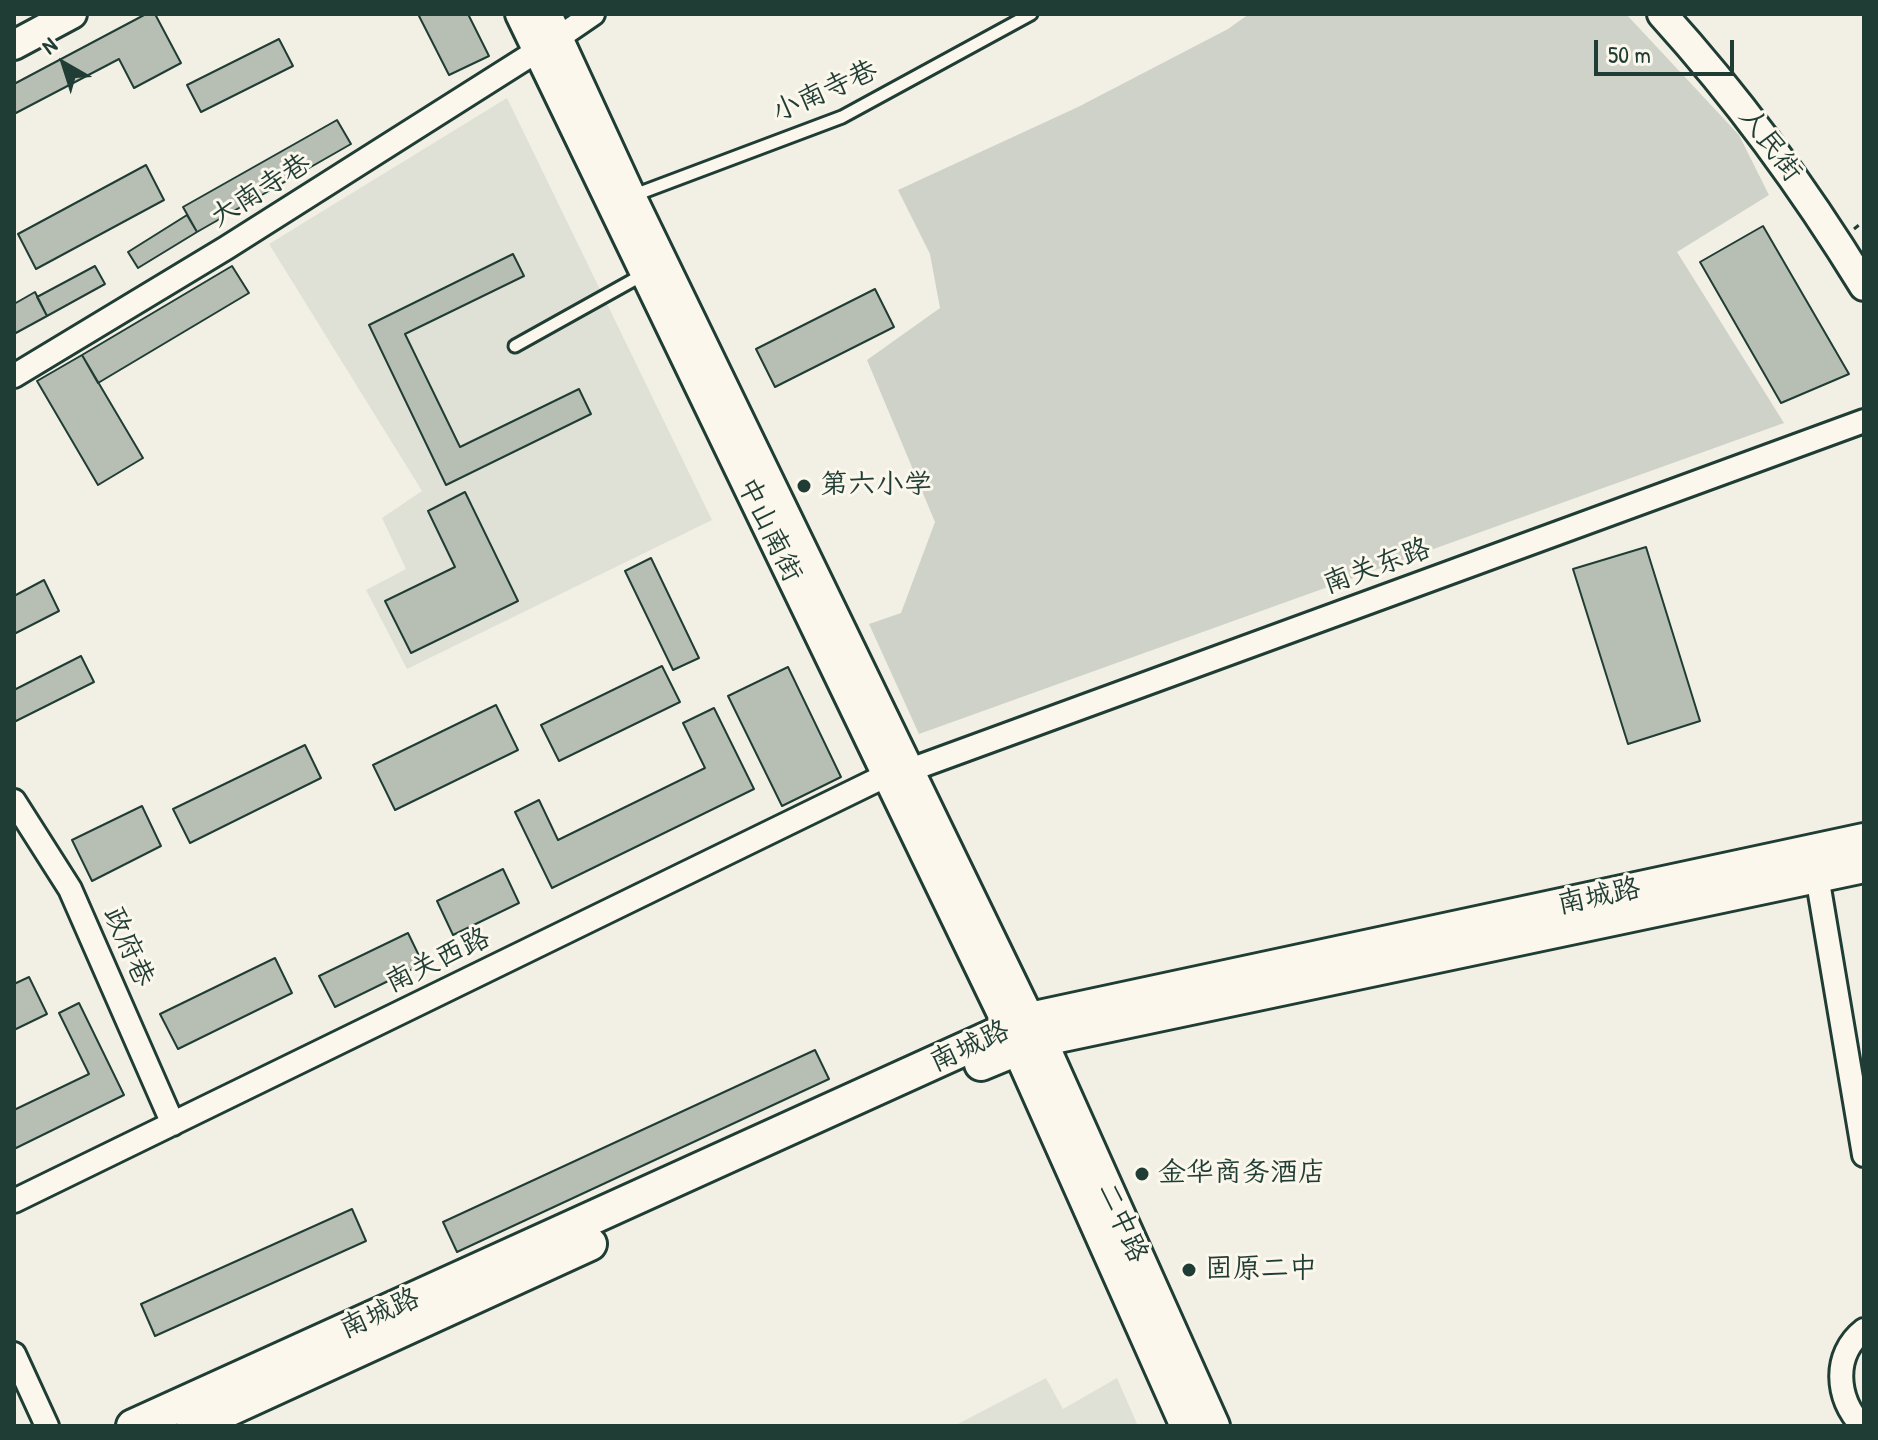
<!DOCTYPE html>
<html>
<head>
<meta charset="utf-8">
<style>
	body { margin:0 }
	#map { position:relative; width:1878px; height:1440px; overflow:hidden; background:#f2f0e5; font-family:"Patrick Hand",sans-serif }
	canvas { display:block }
	.frame { position:absolute; inset:0; border:16px solid #1f3d34; pointer-events:none }
	.north { position:absolute; left:24px; top:24px; width:80px; height:80px; -webkit-text-stroke:6px #fbf7ec; paint-order:stroke; rotate:321deg; font-size:22px; font-weight:700; line-height:32px; text-align:center; color:#1f3d34 }
	.north::after { content:''; display:block; margin:auto; width:28px; height:36px; background:#1f3d34; clip-path:polygon(50% 0,100% 100%,50% 72%,0 100%) }
	.scale { position:absolute; left:1594px; top:40px; width:140px; height:36px; box-sizing:border-box; border:4px solid #1f3d34; border-top:0; padding-left:10px; font-size:24px; line-height:28px; white-space:nowrap; color:#1f3d34; -webkit-text-stroke:6px #fbf7ec; paint-order:stroke }
</style>
</head>
<body>
<div id="map">
<canvas width="1878" height="1440"></canvas>
<div class="frame"></div>
<div class="north">N</div>
<div class="scale">50 m</div>
</div>
<script>
const g = document.querySelector('canvas').getContext('2d');
g.lineJoin = 'round';
function paint(path, color) { g.fillStyle = color; g.fill(path, 'evenodd'); }
function stroke(path, color, width, dash) { g.strokeStyle = color; g.lineWidth = width; g.lineCap = dash ? 'butt' : 'round'; g.setLineDash(dash || []); g.stroke(path); }
function label(font, color, halo, rows, align = 'center') {
  g.font = font + ' "Patrick Hand","LXGW WenKai TC",sans-serif'; g.lineWidth = 6; g.setLineDash([]); g.textBaseline = 'middle'; g.strokeStyle = halo; g.fillStyle = color; for (const [text, x, y, turn = 0] of rows) {
    g.save(); g.translate(x, y); g.rotate((+turn || 0) * Math.PI / 180); g.textAlign = isNaN(turn) ? turn : align; if (halo) g.strokeText(text, 0, 0); g.fillText(text, 0, 0); g.restore();
  }
}
const built = new Path2D(`
	M507,98L712,520L407,669L366,590L406,569L382,518L422,491L269,244Z
	M1046,1378L1063,1409L1117,1378L1138,1426H954Z`);
const green = new Path2D(`
	M1249,14H1626L1739,135L1769,195L1677,252L1784,423L919,734L869,624L901,613L935,522L867,360L940,308L930,254L898,190L1078,107L1228,29Z`);
const building = new Path2D(`
	M146,14H155L181,63L134,88L119,59L14,114V84Z
	M418,14H468L489,56L449,75Z
	M279,39L293,66L201,112L187,85Z
	M337,120L351,144L197,232L183,207Z
	M146,165L164,200L36,269L18,234Z
	M187,215L197,232L138,268L128,252Z
	M1763,226L1849,374L1781,403L1700,262Z
	M513,254L524,276L405,334L460,447L579,389L591,414L446,485L369,325Z
	M95,266L105,284L47,316L37,297Z
	M232,266L249,293L98,383L82,355Z
	M875,289L894,327L775,387L756,349Z
	M35,292L47,316L14,334V304Z
	M82,355L143,458L98,485L37,381Z
	M465,492L518,601L411,653L385,601L455,567L428,511Z
	M1646,547L1700,721L1628,744L1573,569Z
	M651,558L699,658L673,670L625,571Z
	M44,580L59,611L14,634V596Z
	M81,656L94,682L14,722V690Z
	M662,666L680,702L559,761L541,725Z
	M788,667L841,777L782,806L728,696Z
	M496,705L518,750L395,810L373,765Z
	M714,708L754,789L552,888L515,812L539,800L558,840L705,768L683,723Z
	M305,745L321,778L190,843L173,809Z
	M142,806L161,846L92,881L72,840Z
	M503,869L519,903L453,935L437,901Z
	M408,933L423,964L335,1007L319,976Z
	M275,958L292,993L178,1049L160,1014Z
	M29,977L47,1014L14,1030V984Z
	M79,1003L124,1095L14,1149V1110L89,1074L59,1013Z
	M815,1050L829,1079L457,1252L443,1222Z
	M352,1209L366,1241L155,1336L141,1304Z`);
const path = new Path2D(`
	M1854,229L1864,221`);
const service = new Path2D(`
	M632,196L842,117L1031,14
	M515,346L646,273`);
const minor = new Path2D(`
	M558,38L593,14
	M14,376L226,248L537,51
	M910,770L1864,421
	M14,801L70,889L173,1124
	M1815,864L1864,1155
	M14,1201L887,775
	M14,1354L47,1426
	M1862,1426C1836,1398 1832,1355 1864,1330`);
const tertiary = new Path2D(`
	M520,14L1018,1047
	M547,14L631,196L1030,1019
	M1662,14C1739,99 1804,188 1864,286
	M14,45L72,14`);
const secondary = new Path2D(`
	M1031,1020L1213,1426
	M1018,1047L1187,1426
	M981,1064L1039,1040L1864,866
	M133,1426L1030,1019L1864,840
	M193,1426L590,1244`);
const markers = [
	[804,486,8,"#1f3d34"],
	[1142,1174,8,"#1f3d34"],
	[1189,1270,8,"#1f3d34"]
];
const streetNames = [
	["小南寺巷",825,92,-24],
	["人民街",1770,145,53],
	["大南寺巷",261,191,-32],
	["中山南街",769,530,64],
	["南关东路",1377,567,-20],
	["南城路",1599,897,-12],
	["政府巷",128,947,66],
	["南关西路",438,961,-26],
	["南城路",970,1047,-25],
	["二中路",1122,1223,66],
	["南城路",380,1314,-24]
];
const poiNames = [
	["第六小学",820,486],
	["金华商务酒店",1158,1174],
	["固原二中",1205,1270]
];
paint(built, '#e0e1d6');
paint(green, '#cfd2c8');
paint(building, '#b7beb3');
stroke(building, '#1f3d34', 2);
stroke(service, '#1f3d34', 17);
stroke(minor, '#1f3d34', 28);
stroke(tertiary, '#1f3d34', 34);
stroke(secondary, '#1f3d34', 38);
stroke(path, '#1f3d34', 3, [6, 6]);
stroke(service, '#fbf7ec', 11);
stroke(minor, '#fbf7ec', 22);
stroke(tertiary, '#fbf7ec', 28);
stroke(secondary, '#fbf7ec', 32);
for (const [x, y, r, color] of markers) { const dot = new Path2D(); dot.arc(x, y, r, 0, 2 * Math.PI); g.fillStyle = color; g.fill(dot); stroke(dot, '#fbf7ec', 3); }
label('28px', '#1f3d34', '#fbf7ec', streetNames);
label('28px', '#1f3d34', '#fbf7ec', poiNames, 'left');
</script>
</body>
</html>
